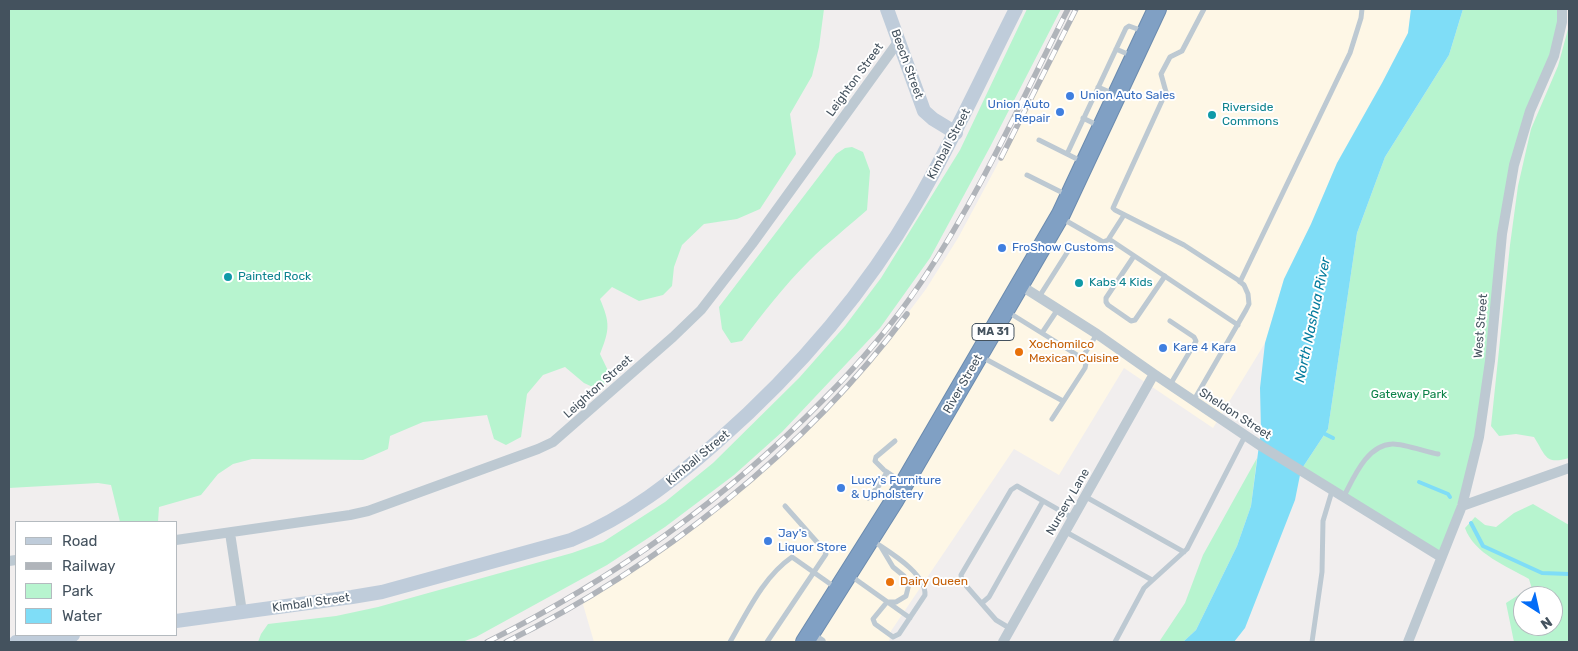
<!DOCTYPE html>
<html>
<head>
<meta charset="utf-8">
<style>
	body { margin:0 }
	#map { position:relative; width:1578px; height:651px; overflow:hidden; background:#f1eeee; font-family:Rubik,sans-serif }
	canvas { display:block }
	.frame { position:absolute; inset:0; border:10px solid #44525e; pointer-events:none }
	.legend { position:absolute; left:15px; top:521px; width:162px; height:115px; box-sizing:border-box; background:#fff; border:1px solid #b4babf; margin:0; padding:6px 9px; list-style:none; font-size:15px; color:#44525e }
	.legend li { display:flex; align-items:center; gap:10px; height:25px }
	.legend b { width:25px; border:1px solid #b4babf }
	.north { position:absolute; left:1513px; top:586px; width:50px; height:50px; box-sizing:border-box; background:#fff; border:1px solid #b4babf; border-radius:50%; rotate:145deg; font-size:14px; font-weight:700; line-height:20px; text-align:center; color:#44525e }
	.north::after { content:''; display:block; margin:auto; width:18px; height:22px; background:#036cf7; clip-path:polygon(50% 0,100% 100%,50% 72%,0 100%) }
</style>
</head>
<body>
<div id="map">
<canvas width="1578" height="651"></canvas>
<div class="frame"></div>
<ul class="legend">
<li><b style="height:6px;background:#bfccda"></b>Road</li>
<li><b style="height:6px;background:#b0b4ba"></b>Railway</li>
<li><b style="height:14px;background:#b7f4cf"></b>Park</li>
<li><b style="height:14px;background:#7fddf7"></b>Water</li>
</ul>
<div class="north">N</div>
</div>
<script>
const g = document.querySelector('canvas').getContext('2d');
g.lineJoin = 'round';
function paint(path, color) { g.fillStyle = color; g.fill(path, 'evenodd'); }
function stroke(path, color, width, dash) { g.strokeStyle = color; g.lineWidth = width; g.lineCap = dash ? 'butt' : 'round'; g.setLineDash(dash || []); g.stroke(path); }
function label(font, color, halo, rows, align = 'center') {
  g.font = font + ' Rubik,sans-serif'; g.lineWidth = 4; g.setLineDash([]); g.textBaseline = 'middle'; g.strokeStyle = halo; g.fillStyle = color; for (const [text, x, y, turn = 0] of rows) {
    g.save(); g.translate(x, y); g.rotate((+turn || 0) * Math.PI / 180); g.textAlign = isNaN(turn) ? turn : align; if (halo) g.strokeText(text, 0, 0); g.fillText(text, 0, 0); g.restore();
  }
}
const commercial = new Path2D(`
	M1076,9H1411L1408,33L1382,83L1337,163L1311,224L1284,279L1265,343L1213,428L1124,368L1059,475L1014,449L891,631L889,642H594L582,601L676,539L758,472L837,397L890,337L926,289L958,238L994,171Z`);
const green = new Path2D(`
	M9,9H824L819,47L812,76L790,114L796,154L760,209L737,219L704,224L682,245L674,267L672,286L663,295L639,301L612,287L600,299C610,323 610,329 600,354L612,379L597,389L584,383L565,367L543,375L527,394L521,437L506,445L494,439L487,415L423,422L390,436L388,449L363,460L252,459L233,464L218,474L201,495L159,507L158,522H120L111,485L98,483L9,488Z
	M1027,9H1061L990,147L930,258L880,328L782,432L734,475L665,527L607,565L476,637L462,642H258L261,634L268,624L336,616L378,607L572,553L603,542L665,502L713,463L799,378L845,326L881,278L960,150Z
	M1463,9H1562V22L1514,165L1479,437L1441,557L1301,470L1328,429L1357,233L1385,157L1449,55Z
	M1568,9H1569V458C1545,465 1546,456 1534,437L1516,434L1499,436L1491,426L1510,245L1518,186L1531,129L1558,66L1568,29Z
	M852,147L863,152L870,171L867,210C848,227 827,243 809,261C784,286 763,313 742,341L731,343L722,329L719,307L836,154L845,148Z
	M1257,458L1251,506L1237,546L1196,630L1183,642H1159L1185,603L1203,555Z
	M1533,504L1569,525V642H1514L1506,603L1520,594L1532,589L1529,579C1507,566 1474,554 1465,528L1475,517L1485,525L1496,527L1514,513ZM1523,596H1553V626H1523Z`);
const water = new Path2D(`
	M1411,9H1463L1449,55L1385,157L1357,233L1328,429L1301,470L1295,500L1245,628L1234,642H1183L1196,630L1237,546L1251,506L1261,430L1260,388L1265,343L1284,279L1311,224L1337,163L1382,83L1408,33Z`);
const stream = new Path2D(`
	M1325,434L1333,438
	M1419,482L1448,494L1450,497
	M1471,523L1483,546L1542,573L1569,574`);
const lane = new Path2D(`
	M1116,49L1132,56
	M1098,87L1114,94
	M1083,118L1099,126
	M1039,140L1067,154
	M1081,161L1067,154L1126,28L1129,26L1143,31
	M1027,175L1067,195
	M1063,219L1103,242L1108,240L1124,215
	M1109,239L1238,325
	M1134,256L1106,298V302L1108,305L1131,321L1135,320L1165,276
	M1240,282L1350,53L1361,18L1362,9
	M1039,297L1070,248
	M1008,312L1082,358L1097,334
	M1042,333L1058,309
	M980,356L1063,401
	M1170,385L1196,341L1194,337L1170,321
	M1194,400L1246,310L1249,304L1248,294L1244,285L1238,280L1184,245L1115,210L1113,208L1166,92L1161,74L1170,57L1182,51L1204,9
	M1052,419L1085,368L1086,363L1082,358
	M895,441L876,457L875,461L884,470L902,482
	M1344,496C1354,477 1367,445 1392,444C1401,443 1427,452 1438,454
	M1086,497L1184,552
	M868,498L878,487L887,472
	M1066,532L1152,580
	M873,541C889,552 926,573 925,595L899,634L893,637L875,624L873,619L887,602H896L906,596L909,584L904,576L893,567L881,547
	M851,576L910,618
	M982,603L989,597L1043,501
	M1011,629L996,620L962,581L961,575L1011,490L1017,486L1073,518
	M730,642C747,613 763,577 792,557L836,588
	M767,642L826,554L824,550L785,506
	M1115,642L1144,588L1187,549L1245,436
	M1312,642L1322,572L1323,521L1332,491`);
const street = new Path2D(`
	M1020,285L1097,334L1154,374L1261,446L1441,557
	M1462,506L1569,468
	M230,533L242,612
	M176,540L350,515L368,511L538,449L553,442L673,337L701,310L752,244L898,42
	M9,561L16,560
	M810,635L821,642
	M1003,642L1154,374
	M1408,642L1462,506L1479,437L1490,361L1502,234L1514,165L1530,111L1554,56L1562,22V9`);
const secondary = new Path2D(`
	M887,9L924,111L933,119L956,133
	M176,621L352,597L382,592L571,540C627,517 673,481 718,441C795,373 864,294 916,204C953,141 983,74 1016,9
	M16,642L73,635`);
const highway = new Path2D(`
	M805,642L894,501L1061,214L1157,9`);
const rail = new Path2D(`
	M1001,158L1076,9
	M487,642C612,580 725,500 823,400C859,364 893,324 922,281C979,196 1021,101 1068,9
	M506,642C657,568 806,450 907,314`);
const markers = [
	[1070,96,5,"#3f7fe0"],
	[1060,112,5,"#3f7fe0"],
	[1212,115,5,"#0f9aa8"],
	[1002,248,5,"#3f7fe0"],
	[228,277,5,"#0f9aa8"],
	[1079,283,5,"#0f9aa8"],
	[1163,348,5,"#3f7fe0"],
	[1019,352,5,"#e8710a"],
	[841,488,5,"#3f7fe0"],
	[768,541,5,"#3f7fe0"],
	[890,582,5,"#e8710a"]
];
const shields = [
	[993,332,42]
];
const shieldNames = [
	["MA 31",993,332]
];
const streetNames = [
	["Beech Street",907,64,70],
	["Leighton Street",855,80,-54],
	["Kimball Street",949,144,-62],
	["West Street",1481,326,-85],
	["River Street",963,384,-60],
	["Leighton Street",598,387,-42],
	["Sheldon Street",1235,414,33],
	["Kimball Street",698,458,-40],
	["Nursery Lane",1068,502,-60],
	["Kimball Street",311,603,-8]
];
const shopNames = [
	["Union Auto Sales",1080,96],
	["Union Auto",1050,105,"right"],
	["Repair",1050,119,"right"],
	["FroShow Customs",1012,248],
	["Kare 4 Kara",1173,348],
	["Lucy's Furniture",851,481],
	["& Upholstery",851,495],
	["Jay's",778,534],
	["Liquor Store",778,548]
];
const cultureNames = [
	["Riverside",1222,108],
	["Commons",1222,122],
	["Painted Rock",238,277],
	["Kabs 4 Kids",1089,283]
];
const foodNames = [
	["Xochomilco",1029,345],
	["Mexican Cuisine",1029,359],
	["Dairy Queen",900,582]
];
const parkNames = [
	["Gateway Park",1409,395]
];
const waterNames = [
	["North Nashua River",1313,320,-78]
];
paint(commercial, '#fef7e6');
paint(green, '#b7f4cf');
paint(water, '#7fddf7');
stroke(stream, '#7fddf7', 4);
stroke(highway, '#6b8baf', 20);
stroke(lane, '#bdc9d2', 5);
stroke(street, '#bdc9d2', 10);
stroke(secondary, '#bfccda', 14);
stroke(highway, '#80a0c4', 18);
stroke(rail, '#b0b4ba', 5.5);
stroke(rail, '#fff', 4, [11]);
for (const [x, y, r, color] of markers) { const dot = new Path2D(); dot.arc(x, y, r, 0, 2 * Math.PI); g.fillStyle = color; g.fill(dot); stroke(dot, '#fff', 2); }
for (const [x, y, w] of shields) { const box = new Path2D(); box.roundRect(x - w / 2, y - 8.5, w, 17, 4); g.fillStyle = '#fff'; g.fill(box); stroke(box, '#44525e', 1); }
label('bold 11px', '#44525e', null, shieldNames);
label('12px', '#44525e', '#fff', streetNames);
label('12px', '#366cbe', '#fff', shopNames, 'left');
label('12px', '#0d838f', '#fff', cultureNames, 'left');
label('12px', '#c56008', '#fff', foodNames, 'left');
label('12px', '#0c8348', '#fff', parkNames);
label('italic 14px', '#037b9d', '#fff', waterNames);
</script>
</body>
</html>
